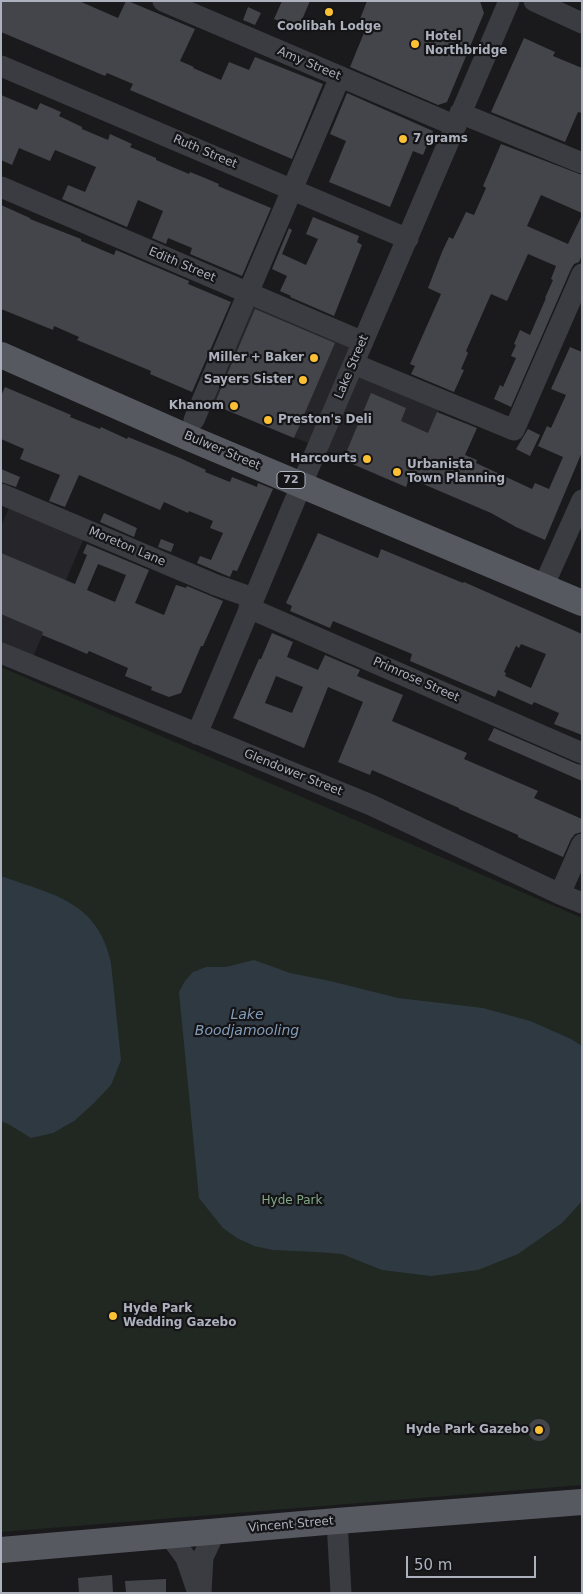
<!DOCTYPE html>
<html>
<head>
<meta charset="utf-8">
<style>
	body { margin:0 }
	#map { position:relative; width:583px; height:1594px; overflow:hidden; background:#1a1a1d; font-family:"DejaVu Sans",sans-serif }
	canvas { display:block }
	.frame { position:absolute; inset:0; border:2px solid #acb1bd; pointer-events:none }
	.scale { position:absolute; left:406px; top:1556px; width:130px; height:22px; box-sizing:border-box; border:2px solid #acb1bd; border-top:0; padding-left:6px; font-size:15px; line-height:18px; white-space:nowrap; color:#acb1bd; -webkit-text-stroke:4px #151518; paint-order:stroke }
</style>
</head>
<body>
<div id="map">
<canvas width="583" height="1594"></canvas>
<div class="frame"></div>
<div class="scale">50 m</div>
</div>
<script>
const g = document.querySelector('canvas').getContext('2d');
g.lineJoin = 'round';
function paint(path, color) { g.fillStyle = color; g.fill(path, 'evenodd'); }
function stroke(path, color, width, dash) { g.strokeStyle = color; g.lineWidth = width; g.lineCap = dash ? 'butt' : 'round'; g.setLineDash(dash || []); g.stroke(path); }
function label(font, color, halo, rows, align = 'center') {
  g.font = font + ' "DejaVu Sans",sans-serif'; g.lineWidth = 4.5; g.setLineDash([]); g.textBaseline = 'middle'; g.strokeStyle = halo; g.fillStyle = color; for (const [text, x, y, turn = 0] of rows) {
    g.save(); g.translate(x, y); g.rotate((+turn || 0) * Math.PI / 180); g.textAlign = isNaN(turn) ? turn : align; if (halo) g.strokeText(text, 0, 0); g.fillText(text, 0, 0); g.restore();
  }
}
const built = new Path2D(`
	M248,293L363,342L354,364L443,401L406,487L318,447L203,400Z
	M13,499L87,531L30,664L1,653V526Z`);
const green = new Path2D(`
	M1,667L582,918V1485L1,1532Z`);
const water = new Path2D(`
	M1,876C53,895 98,901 111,963L121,1060L111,1085L93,1104L74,1121L53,1133L31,1138L10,1125L1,1121Z
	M254,960L290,973L330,981L398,998L483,1008L530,1021L571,1039L582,1046V1201L562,1223L518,1254L478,1270L431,1276L382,1270L342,1254L317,1252L273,1250L254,1246L237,1238L223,1228L199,1198L179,992L185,981L193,972L206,967H226Z`);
const building = new Path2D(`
	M1,1H79L118,18L126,1H128L195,29L180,61L194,67L193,68L221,80L229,62L249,70L255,57L323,84L292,159L130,90L133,84L107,73L105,76L1,32Z
	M282,1H310L298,29L274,19Z
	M367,1H480L484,13L447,102L438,105L350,67L366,28L358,24Z
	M248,7L261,13L255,25L243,20Z
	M524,38L555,52L553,56L582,68V113L578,112L565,142L491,112Z
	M347,93L433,131L423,155L413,151L390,207L329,182L346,141L330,134Z
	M1,95L37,110L40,103L61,112L59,116L82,127V129L108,140L110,134L132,144L130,147L156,158V160L189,174L190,172L205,178L219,184L218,186L271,208L242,276L190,254L192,248L168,238L166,244L152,238L163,211L138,200L127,227L62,199L68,185L85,192L96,167L55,150L50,161L19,148L12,165L1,160Z
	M501,144L582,175V213L541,195L527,226L568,244L582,215V255L579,262L574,264L571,269L511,407L494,399L500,385L503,387L516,358L511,356L516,345L514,344L520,330L530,335L546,298H545L553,280L551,279L556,266L528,254L507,301L491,294L466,351L468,353L461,369L464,370L454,392L411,374L415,366L410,364L441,294L428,288L442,252L449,237L453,239L466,212L474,215L486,188L483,186Z
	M1,205L30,218V219L81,239V241L114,255L116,250L189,281L188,284L231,302L192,392L150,374L151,371L77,340L79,337L54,326L53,330L1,309Z
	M313,217L359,236L357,242L362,245L334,316L290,297L291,296L280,291L287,276L272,269L289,228L292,230L282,254L306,265L318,239L306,234Z
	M255,309L335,343L294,438L214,405Z
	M570,347L582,352V452L545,540L516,527L491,513L409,478L406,487L350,463L346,453L371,393L406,408L401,421L428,433L437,412L477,428L465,455L477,460L476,463L532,489L535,483L549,489L563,457L538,446L547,426L551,428L566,395L551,389Z
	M5,387L71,415L70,417L100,429L101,427L127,439L128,437L180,458L206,470L205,472L230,482L232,477L257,487L258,483L273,489L237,571L233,570L230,577L197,563L200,556L211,560L223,533L210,528L213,521L189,511L188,513L164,502L160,510L79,475L65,507L49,501L60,475L20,459L24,449L1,439V396Z
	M528,429L540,435L530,456L516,449Z
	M1,469L20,477L16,487L1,482Z
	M104,513L137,528L134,537L100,522Z
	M318,533L378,558L381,549L463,583L464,582L582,634V735L554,724L559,713L534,702L532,705L498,690L495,697L410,661L412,654L333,621L330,628L290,611L292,606L286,603ZM521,644L546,654L531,688L505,676L506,673L504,672L516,646L519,648Z
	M161,539L174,544L171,552L158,547Z
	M87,544L149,570L135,603L164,615L176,585L186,588L187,586L223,601L203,646H201L181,693L169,697L151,690L152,687L125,676L128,668L89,651L87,654L64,644L42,635L43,632L1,614V553L75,584L87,555L83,553ZM98,564L126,575L115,602L87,590Z
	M272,633L293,642L287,657L318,670L325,655L360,670L357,676L403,695L392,721L467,753L464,759L538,791L534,798L582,819V832L575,834L571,839L563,857L518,837V835L459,809V808L372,770L370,775L338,762L363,702L328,687L304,748L233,718L259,659H261ZM276,676L303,687L292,713L265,703Z
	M494,728L577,764L582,765V781L488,740Z
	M528 1430a11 11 0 1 1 22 0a11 11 0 1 1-22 0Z
	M112,1575L113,1593H79L78,1578Z
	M166,1579V1593H126L125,1581Z`);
const minor = new Path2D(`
	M163,1L456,126
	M534,1L582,23
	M1,66L408,239
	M460,113L582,163
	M1,187L363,342
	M354,364L514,430L582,274
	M194,420L340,77
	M1,494L216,585L253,598
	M543,587L582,500
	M249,608L582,753
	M1,653L371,805L560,894L582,903
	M197,734L298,493L509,1
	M560,894L582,844
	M337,1521L341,1593
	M170,1536L186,1558L198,1593
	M201,1592L203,1557L215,1532`);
const major = new Path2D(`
	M1,355L187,437L582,603
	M1,1550L337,1521L582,1502`);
const markers = [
	[329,12,5,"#fbc033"],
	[415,44,5,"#fbc033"],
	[403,139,5,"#fbc033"],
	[314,358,5,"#fbc033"],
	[303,380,5,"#fbc033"],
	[234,406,5,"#fbc033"],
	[268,420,5,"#fbc033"],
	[367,459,5,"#fbc033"],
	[397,472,5,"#fbc033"],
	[113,1316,5,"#fbc033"],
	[539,1430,5,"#fbc033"]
];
const shields = [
	[291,480,28]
];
const shieldNames = [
	["72",291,480]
];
const poiNames = [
	["Coolibah Lodge",329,27,"center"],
	["Hotel",425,37],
	["Northbridge",425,51],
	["7 grams",413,139],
	["Miller + Baker",304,358,"right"],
	["Sayers Sister",293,380,"right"],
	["Khanom",224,406,"right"],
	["Preston's Deli",278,420],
	["Harcourts",357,459,"right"],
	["Urbanista",407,465],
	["Town Planning",407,479],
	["Hyde Park",123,1309],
	["Wedding Gazebo",123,1323],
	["Hyde Park Gazebo",529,1430,"right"]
];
const streetNames = [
	["Amy Street",309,64,23],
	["Ruth Street",205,152,23],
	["Edith Street",182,265,23],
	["Lake Street",352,367,-67],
	["Bulwer Street",222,451,23],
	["Moreton Lane",127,547,23],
	["Primrose Street",416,680,24],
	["Glendower Street",293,773,22],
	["Vincent Street",291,1525,-5]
];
const parkNames = [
	["Hyde Park",292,1201]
];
const waterNames = [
	["Lake",247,1015],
	["Boodjamooling",247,1031]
];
paint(built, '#26262a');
paint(green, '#202821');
paint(water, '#2f3942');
paint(building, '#44454a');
stroke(minor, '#3b3c42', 21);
stroke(major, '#575961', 26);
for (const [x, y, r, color] of markers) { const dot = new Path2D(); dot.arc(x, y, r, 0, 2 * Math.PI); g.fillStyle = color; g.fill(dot); stroke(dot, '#151518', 2); }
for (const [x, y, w] of shields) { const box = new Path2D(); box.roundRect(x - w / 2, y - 8.5, w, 17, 4); g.fillStyle = '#151518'; g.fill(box); stroke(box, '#acb1bd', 1); }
label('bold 11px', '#acb1bd', null, shieldNames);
label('bold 12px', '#acb1bd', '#151518', poiNames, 'left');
label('12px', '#acb1bd', '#151518', streetNames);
label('12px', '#82a886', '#151518', parkNames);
label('italic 14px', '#829db9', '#151518', waterNames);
</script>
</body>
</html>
